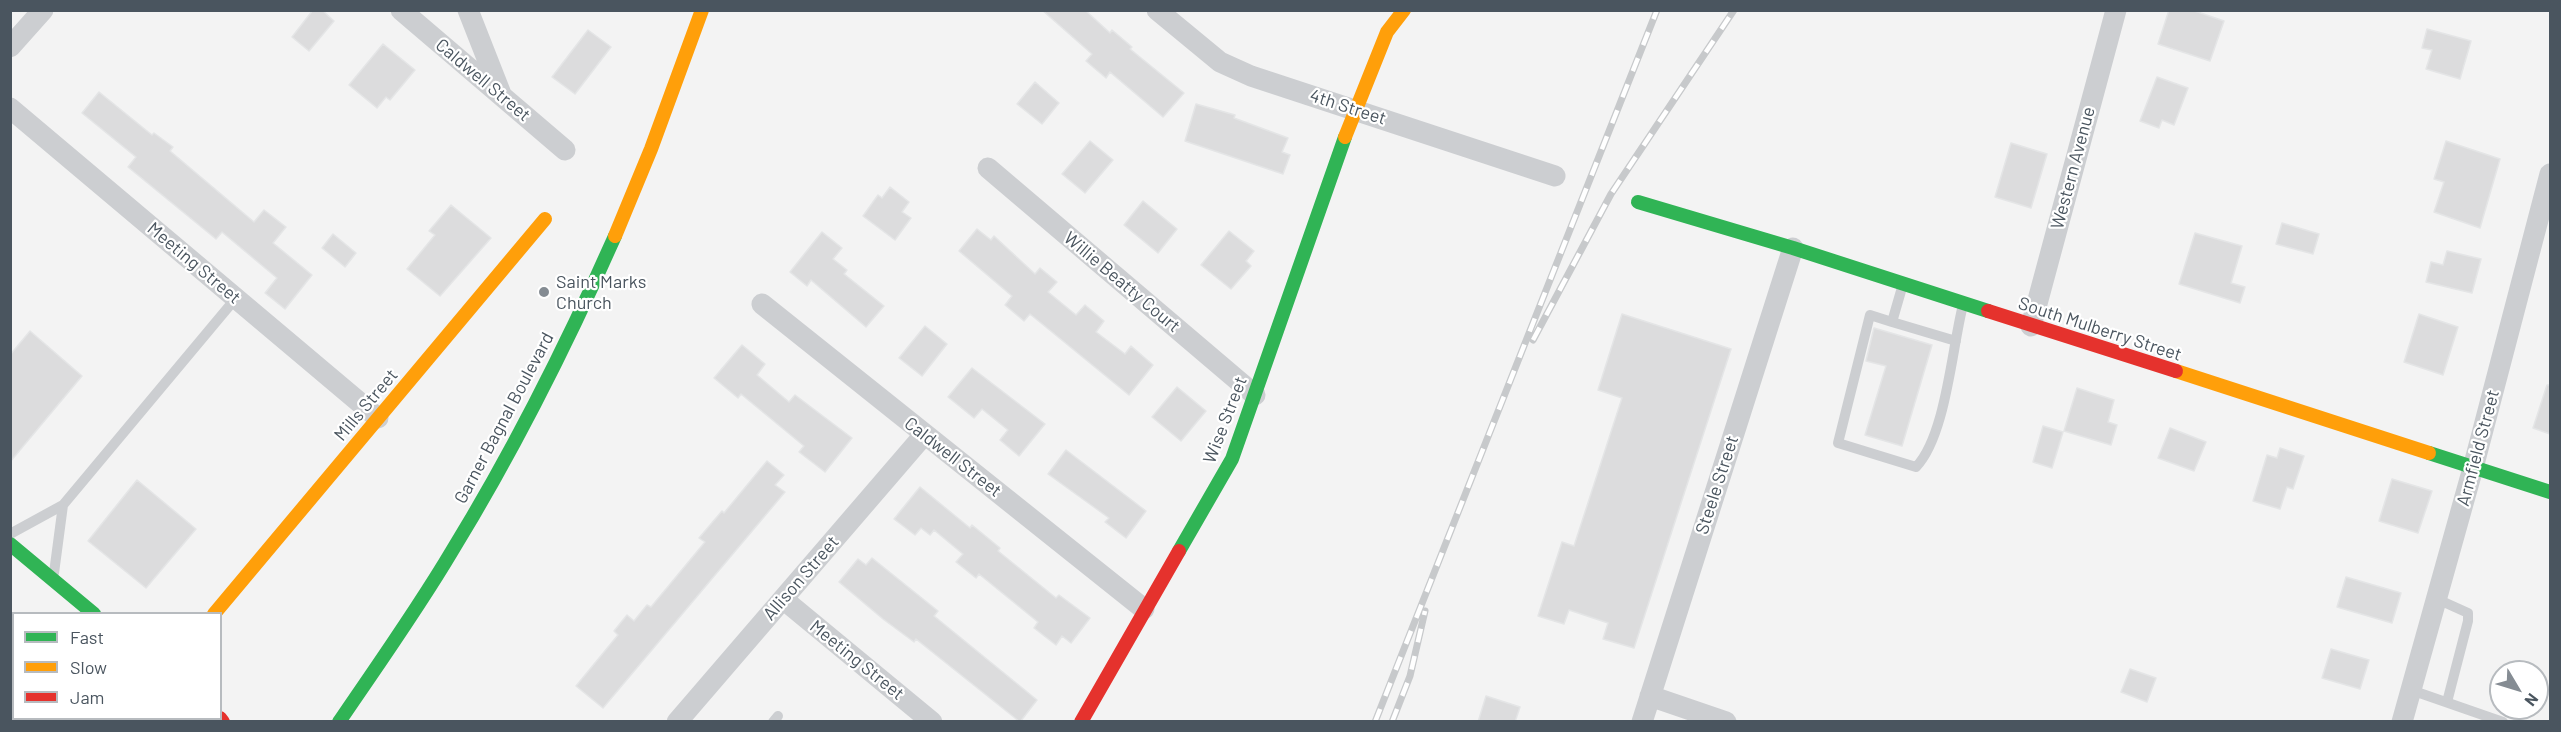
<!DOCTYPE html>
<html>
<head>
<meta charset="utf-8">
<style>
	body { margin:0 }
	#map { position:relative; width:2561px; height:732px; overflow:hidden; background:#f3f3f3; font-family:Barlow,sans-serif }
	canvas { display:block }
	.frame { position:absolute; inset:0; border:12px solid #4a555f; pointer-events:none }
	.legend { position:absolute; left:12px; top:612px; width:210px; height:108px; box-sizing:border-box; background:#fff; border:2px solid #b7bbbf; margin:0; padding:8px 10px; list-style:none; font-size:18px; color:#4a555f }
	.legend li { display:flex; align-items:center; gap:12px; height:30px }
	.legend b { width:30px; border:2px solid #b7bbbf }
	.north { position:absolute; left:2489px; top:660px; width:60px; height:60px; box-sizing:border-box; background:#fff; border:2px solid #b7bbbf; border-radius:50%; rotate:128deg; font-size:16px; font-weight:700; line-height:24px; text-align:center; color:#4a555f }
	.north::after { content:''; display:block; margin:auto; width:21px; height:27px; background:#858c93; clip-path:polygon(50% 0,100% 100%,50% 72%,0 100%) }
</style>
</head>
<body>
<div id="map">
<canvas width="2561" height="732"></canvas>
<div class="frame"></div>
<ul class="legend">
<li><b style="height:8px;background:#30b455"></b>Fast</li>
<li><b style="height:8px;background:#ff9f0a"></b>Slow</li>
<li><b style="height:8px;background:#e5322d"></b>Jam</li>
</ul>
<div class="north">N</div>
</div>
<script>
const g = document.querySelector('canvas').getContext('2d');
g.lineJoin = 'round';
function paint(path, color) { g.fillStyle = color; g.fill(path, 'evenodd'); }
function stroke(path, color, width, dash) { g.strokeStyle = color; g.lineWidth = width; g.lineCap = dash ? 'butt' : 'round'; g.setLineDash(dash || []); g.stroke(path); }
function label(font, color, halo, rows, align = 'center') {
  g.font = font + ' Barlow,sans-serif'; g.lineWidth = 4.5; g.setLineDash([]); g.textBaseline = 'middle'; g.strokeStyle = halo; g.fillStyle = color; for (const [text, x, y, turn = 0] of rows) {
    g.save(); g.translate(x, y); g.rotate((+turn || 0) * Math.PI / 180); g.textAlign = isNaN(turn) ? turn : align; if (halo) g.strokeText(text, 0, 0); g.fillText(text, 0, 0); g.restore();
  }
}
const building = new Path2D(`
	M313,10H322L334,21L309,51L292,37Z
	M1042,10H1085L1110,33L1112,30L1132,47L1130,49L1184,93L1163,117L1110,72L1106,78L1086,61L1092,54Z
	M2169,10H2192L2224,21L2210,61L2158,44Z
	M2427,29L2471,41L2460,79L2426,69L2432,50L2422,48Z
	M588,30L611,47L575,94L552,77Z
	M383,44L415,70L390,100L386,97L377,108L349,85Z
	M2157,77L2188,88L2174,125L2162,120L2159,128L2140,121Z
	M1035,82L1059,103L1042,124L1017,104Z
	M99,92L152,135L154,133L173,147L170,151L254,222L264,210L286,227L273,243L312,275L285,309L265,293L277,278L222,232L216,239L128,167L136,157L82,113Z
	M1196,104L1235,115L1234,118L1288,138L1282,152L1290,155L1283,174L1185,141Z
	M1090,141L1113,160L1085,193L1062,174Z
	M2446,141L2500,159L2480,228L2434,212L2444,182L2434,179Z
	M2011,143L2047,154L2031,208L1995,197Z
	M890,187L909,202L902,212L911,218L895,240L863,216L878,195L882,198Z
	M1143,201L1177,229L1158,253L1124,225Z
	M451,205L491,238L440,296L407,269L435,235L429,231Z
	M2282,223L2319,234L2313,254L2276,244Z
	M977,229L991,240L994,236L1035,274L1040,268L1057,282L1048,292L1076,315L1085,305L1104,321L1096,332L1125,354L1131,346L1153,365L1129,395L1030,314L1024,321L1005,305L1012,296L959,251Z
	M1229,231L1254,251L1246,261L1251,266L1231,289L1201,265Z
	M822,232L842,248L833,259L847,270L844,274L884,306L866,327L811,280L807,286L790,272Z
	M2195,233L2242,246L2231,283L2245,287L2240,303L2179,284Z
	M333,234L356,253L345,267L322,248Z
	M2447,251L2481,259L2472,293L2426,282L2431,262L2443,265Z
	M1622,314L1731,349L1634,648L1603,639L1608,623L1569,610L1564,624L1538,616L1562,542L1574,546L1622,398L1598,390Z
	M2419,314L2458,327L2443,375L2404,362Z
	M925,326L947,344L922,376L899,358Z
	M1874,328L1932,345L1902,446L1865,435L1886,366L1866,361Z
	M30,331L82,376L10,462V355Z
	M742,345L765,364L757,375L789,402L795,395L852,438L825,472L799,452L804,446L741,394L738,398L714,378Z
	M972,368L1045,424L1019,456L1000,440L1008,430L982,409L974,418L948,397Z
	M2547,385H2550V434L2533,428Z
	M1177,387L1206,411L1181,441L1152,417Z
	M2077,388L2114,400L2108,422L2117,425L2111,445L2064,431Z
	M2043,426L2063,432L2052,468L2033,462Z
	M2170,428L2206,442L2194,471L2158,458Z
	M2280,448L2304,456L2293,489L2287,487L2280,509L2253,501L2267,455L2277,458Z
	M1066,450L1146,511L1126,538L1105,522L1109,518L1048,474Z
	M767,461L784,475L775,485L785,492L603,708L576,686L618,635L614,631L627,615L634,621L647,605L651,607L705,542L699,538L722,511L724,513Z
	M2392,479L2432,491L2418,533L2379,521Z
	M137,480L196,529L146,588L88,541Z
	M920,487L970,528L972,525L1000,548L998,551L1056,598L1059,595L1090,618L1071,643L1062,636L1056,645L1034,628L1038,622L979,574L976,578L956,562L963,554L934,530L930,535L921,528L915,535L894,519Z
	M872,558L938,611L934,616L1037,700L1020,722L916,639L914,642L883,619L839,582L858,559L866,565Z
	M2346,577L2401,593L2392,623L2337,607Z
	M2331,649L2369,660L2360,689L2322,678Z
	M2130,669L2156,678L2147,702L2121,692Z
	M1486,696L1520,707L1515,722H1478Z`);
const lane = new Path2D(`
	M1903,284L1892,322L1870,315L1838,443L1916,467C1946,436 1952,347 1963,305
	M1892,322L1956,341
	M63,505L236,298
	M10,534L63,505L54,573
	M2437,599L2468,613V621L2447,702
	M2411,690L2503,722
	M773,722L778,716`);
const street = new Path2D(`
	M401,10L565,150
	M468,10L501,94
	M1157,10L1220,62L1251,76L1555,176
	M10,47L43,10
	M10,108L378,418
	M988,168L1255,395
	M762,304L1144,609
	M2031,326L2116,10
	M783,599L932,722
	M1650,696L1726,722
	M677,722L924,435
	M1642,722L1793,248
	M2402,722L2473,468L2550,174`);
const fast = new Path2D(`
	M1638,202L1793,248L1988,311
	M2429,453L2550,492
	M10,544L94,614
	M1179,551L1232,459L1345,137
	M339,722C377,666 417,610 452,551C514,450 567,344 615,236`);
const slow = new Path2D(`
	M1345,137L1387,32L1404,10
	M615,236L651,149L702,10
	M2176,371L2429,453
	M214,614L545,219`);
const jam = new Path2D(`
	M1988,311L2176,371
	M220,718L223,722
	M1081,722L1179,551`);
const rail = new Path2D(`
	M1533,340L1611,194L1734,10
	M1375,722L1657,10
	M1392,722L1410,676L1425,611`);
const markers = [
	[544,292,6,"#858c93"]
];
const streetNames = [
	["Caldwell Street",483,80,40],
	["4th Street",1348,107,18],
	["Western Avenue",2073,168,-75],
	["Meeting Street",194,263,40],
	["Willie Beatty Court",1122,282,40],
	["South Mulberry Street",2100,329,18],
	["Mills Street",366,405,-50],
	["Garner Bagnal Boulevard",504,418,-62],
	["Wise Street",1225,420,-69],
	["Armfield Street",2478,448,-75],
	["Caldwell Street",953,457,38],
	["Steele Street",1717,485,-72],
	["Allison Street",801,578,-49],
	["Meeting Street",857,660,39]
];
const poiNames = [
	["Saint Marks",556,282],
	["Church",556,303]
];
paint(building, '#dcdcdd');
stroke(building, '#e4e5e6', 1.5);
stroke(lane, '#ccced1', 10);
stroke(street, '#ccced1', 21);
stroke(fast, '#30b455', 14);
stroke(slow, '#ff9f0a', 14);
stroke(jam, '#e5322d', 14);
stroke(rail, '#c7c9cb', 7);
stroke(rail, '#fff', 4.5, [14]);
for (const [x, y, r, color] of markers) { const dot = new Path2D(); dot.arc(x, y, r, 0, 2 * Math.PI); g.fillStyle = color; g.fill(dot); stroke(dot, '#fff', 2); }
label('18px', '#4a555f', '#fff', streetNames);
label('18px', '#4a555f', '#fff', poiNames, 'left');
</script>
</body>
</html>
